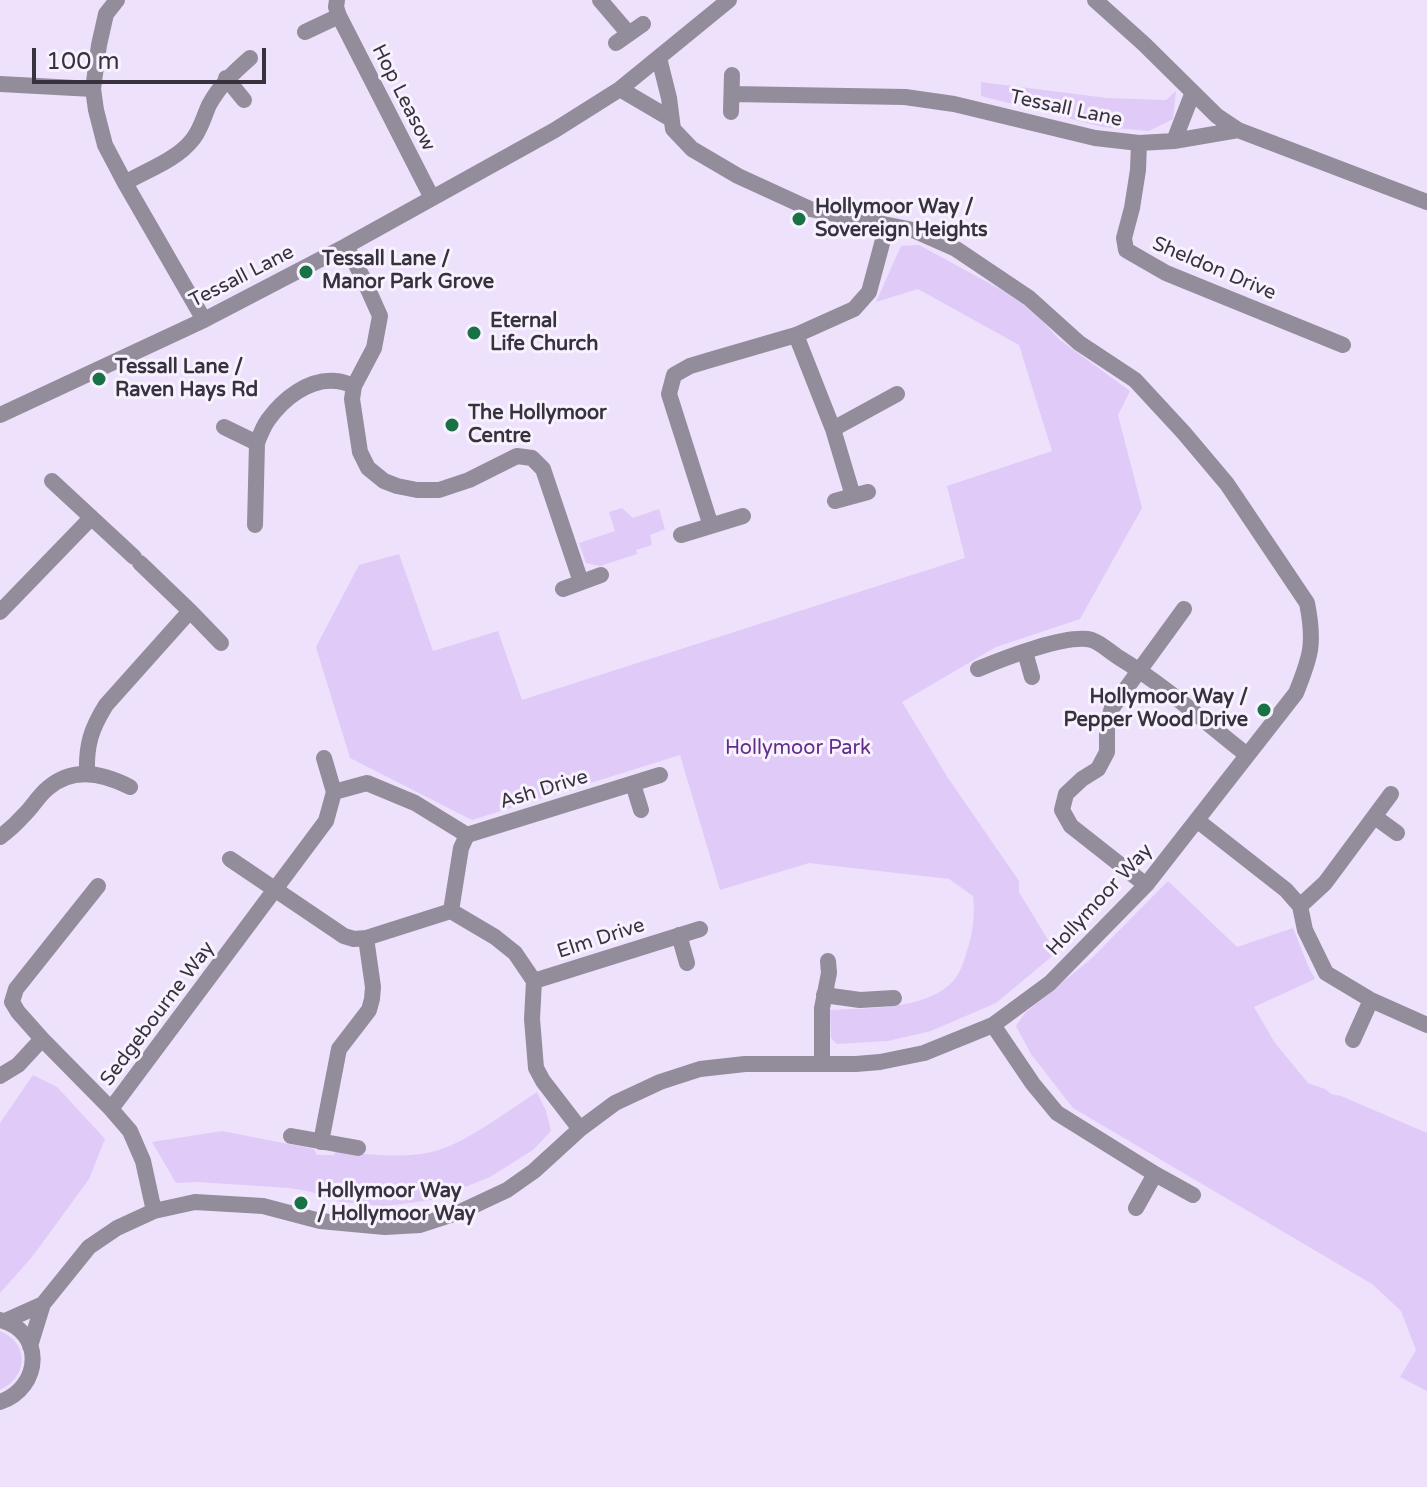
<!DOCTYPE html>
<html>
<head>
<meta charset="utf-8">
<style>
	body { margin:0 }
	#map { position:relative; width:1427px; height:1487px; overflow:hidden; background:#eee1fc; font-family:"Varela Round",sans-serif }
	canvas { display:block }
	.scale { position:absolute; left:32px; top:48px; width:234px; height:36px; box-sizing:border-box; border:4px solid #38323e; border-top:0; padding-left:10px; font-size:24px; line-height:28px; white-space:nowrap; color:#38323e; -webkit-text-stroke:6px #f8f2ff; paint-order:stroke }
</style>
</head>
<body>
<div id="map">
<canvas width="1427" height="1487"></canvas>
<div class="scale">100 m</div>
</div>
<script>
const g = document.querySelector('canvas').getContext('2d');
g.lineJoin = 'round';
function paint(path, color) { g.fillStyle = color; g.fill(path, 'evenodd'); }
function stroke(path, color, width, dash) { g.strokeStyle = color; g.lineWidth = width; g.lineCap = dash ? 'butt' : 'round'; g.setLineDash(dash || []); g.stroke(path); }
function label(font, color, halo, rows, align = 'center') {
  g.font = font + ' "Varela Round",sans-serif'; g.lineWidth = 6; g.setLineDash([]); g.textBaseline = 'middle'; g.strokeStyle = halo; g.fillStyle = color; for (const [text, x, y, turn = 0] of rows) {
    g.save(); g.translate(x, y); g.rotate((+turn || 0) * Math.PI / 180); g.textAlign = isNaN(turn) ? turn : align; if (halo) g.strokeText(text, 0, 0); g.fillText(text, 0, 0); g.restore();
  }
}
const green = new Path2D(`
	M981,82L1107,98L1166,100L1176,91L1173,119L1149,131L1103,127L981,96Z
	M919,245L1011,295L1032,310L1060,340L1130,391L1118,415L1142,508L1080,619L996,647L902,702L948,778L1019,881V892L1056,953L996,1003L931,1031L888,1041L837,1044L831,1038L830,1010C867,1008 929,1010 954,980C961,972 964,960 967,951C973,932 975,915 973,896L949,879L809,863L720,890L680,755L472,820L350,758L316,647L359,565L399,554L433,651L498,631L522,700L965,558L947,486L1052,451L1019,345L918,289L876,302L901,246Z
	M622,508L633,518L659,509L665,529L650,535L652,545L636,550L637,554L600,566L586,563L579,543L615,531L609,512Z
	M1168,881L1237,947L1293,928L1309,968L1315,979L1254,1007L1275,1043L1308,1083L1325,1089L1331,1094L1341,1096L1427,1133V1391L1400,1377L1416,1350L1401,1311L1372,1284L1073,1108L1031,1054L1016,1026L1025,1013L1092,958Z
	M33,1075L57,1087L105,1139L89,1179L32,1257L0,1293V1123Z
	M537,1092L546,1111L551,1131L533,1150L490,1177L432,1200L385,1206L341,1202L308,1191L289,1188L197,1182L176,1183L152,1142L222,1131L314,1149L317,1155H334L336,1150C365,1155 406,1159 435,1151C466,1143 509,1110 537,1092Z
	M0,1331C30,1343 28,1377 0,1390Z`);
const minor = new Path2D(`
	M117,0L106,14L99,45L93,89L96,110L105,145L125,183L204,320
	M337,0L336,7L339,16
	M600,0L629,34
	M1095,0L1144,44L1217,116L1238,130
	M305,32L339,16L432,198
	M616,43L643,24
	M226,78L244,100
	M0,84L93,89
	M620,89L671,119
	M732,94L905,97L954,104L1095,138L1139,143L1174,141L1238,130L1427,202
	M731,112L732,75
	M1174,141L1193,92
	M1139,143L1138,170L1132,208L1124,238L1126,250L1166,273L1343,345
	M125,183C147,170 177,160 193,139C201,129 204,116 209,105C220,85 233,73 250,58
	M796,335L833,429L853,496
	M354,386L352,399L360,452L368,468L384,481L397,486L417,490H439L469,480L517,456L532,458L543,469L581,582
	M0,415L204,320L346,246L555,130L620,89L729,0
	M224,427L257,443C260,435 263,427 268,420C283,399 309,378 336,381C342,381 348,384 354,386L374,348L380,316L363,278L346,246
	M833,429L897,394
	M52,481L134,557
	M835,501L868,492
	M255,525L257,443
	M711,526L669,394L674,375L690,366L710,360L796,335L854,309L869,292L887,225
	M681,535L743,516
	M140,563L190,611L221,643
	M563,589L601,575
	M0,612L91,518
	M1025,652L1032,677
	M978,669C1002,659 1068,633 1092,640C1101,643 1110,652 1118,657C1164,685 1205,722 1247,755
	M87,774C86,745 91,729 106,705L190,611
	M633,784L641,810
	M334,792L367,783L415,803L467,835
	M1375,817L1397,833
	M1198,821L1286,890L1300,906L1305,930L1326,973L1371,1000L1427,1025
	M0,837C8,831 16,824 23,816C32,808 38,796 48,788C73,766 103,773 130,787
	M230,859L344,936L354,939L366,938L451,911L495,937L515,953L534,981L532,1019L536,1068L543,1081L580,1129
	M1146,885L1071,826L1062,810L1066,794L1082,779L1098,769L1107,752V724L1112,708L1184,609
	M1300,906L1325,883L1391,794
	M451,911L461,848L467,835L660,775
	M679,935L687,963
	M534,981L700,929
	M824,995L860,1000L894,998
	M993,1025L1033,1084L1057,1113L1155,1174L1136,1208
	M42,1039L18,1012L12,1002L16,989L98,886
	M1353,1040L1371,1000
	M822,1064V1008L829,973L828,961
	M0,1076L18,1065L42,1039L111,1109
	M291,1136L358,1148
	M321,1142L339,1049L369,1010L372,999L373,987L366,938
	M1155,1174L1193,1195
	M154,1211L143,1161L130,1131L111,1109L326,821L334,792L324,758
	M0,1320C45,1331 42,1388 0,1402
	M5,1321L43,1304
	M30,1346L43,1304L89,1247L117,1228L154,1211L195,1202L263,1206L320,1221L385,1227L420,1225L460,1212L507,1190L534,1171L580,1129L615,1103L660,1082L700,1069L745,1064H856L880,1062L924,1053L993,1025L1050,983L1146,885L1296,693C1311,656 1315,643 1307,603L1227,484L1184,433L1135,380L1079,343L1029,298L956,249L913,230L810,209L738,176L692,149L673,129L669,98L659,58`);
const markers = [
	[799,219,8,"#187246"],
	[306,272,8,"#187246"],
	[474,333,8,"#187246"],
	[99,379,8,"#187246"],
	[452,425,8,"#187246"],
	[1264,710,8,"#187246"],
	[301,1203,8,"#187246"]
];
const streetNames = [
	["Hop Leasow",403,98,63],
	["Tessall Lane",1066,109,12],
	["Sheldon Drive",1214,269,23],
	["Tessall Lane",242,277,-27],
	["Ash Drive",544,790,-17],
	["Hollymoor Way",1100,900,-47],
	["Elm Drive",601,939,-18],
	["Sedgebourne Way",158,1014,-53]
];
const poiNames = [
	["Hollymoor Way /",815,208],
	["Sovereign Heights",815,231],
	["Tessall Lane /",322,260],
	["Manor Park Grove",322,283],
	["Eternal",490,322],
	["Life Church",490,345],
	["Tessall Lane /",115,368],
	["Raven Hays Rd",115,391],
	["The Hollymoor",468,414],
	["Centre",468,437],
	["Hollymoor Way /",1248,698,"right"],
	["Pepper Wood Drive",1248,721,"right"],
	["Hollymoor Way",317,1192],
	["/ Hollymoor Way",317,1215]
];
const parkNames = [
	["Hollymoor Park",798,749]
];
paint(green, '#e0caf8');
stroke(minor, '#938c9a', 16);
for (const [x, y, r, color] of markers) { const dot = new Path2D(); dot.arc(x, y, r, 0, 2 * Math.PI); g.fillStyle = color; g.fill(dot); stroke(dot, '#f8f2ff', 3); }
label('20px', '#38323e', '#f8f2ff', streetNames);
label('bold 20px', '#38323e', '#f8f2ff', poiNames, 'left');
label('20px', '#612c8a', '#f8f2ff', parkNames);
</script>
</body>
</html>
